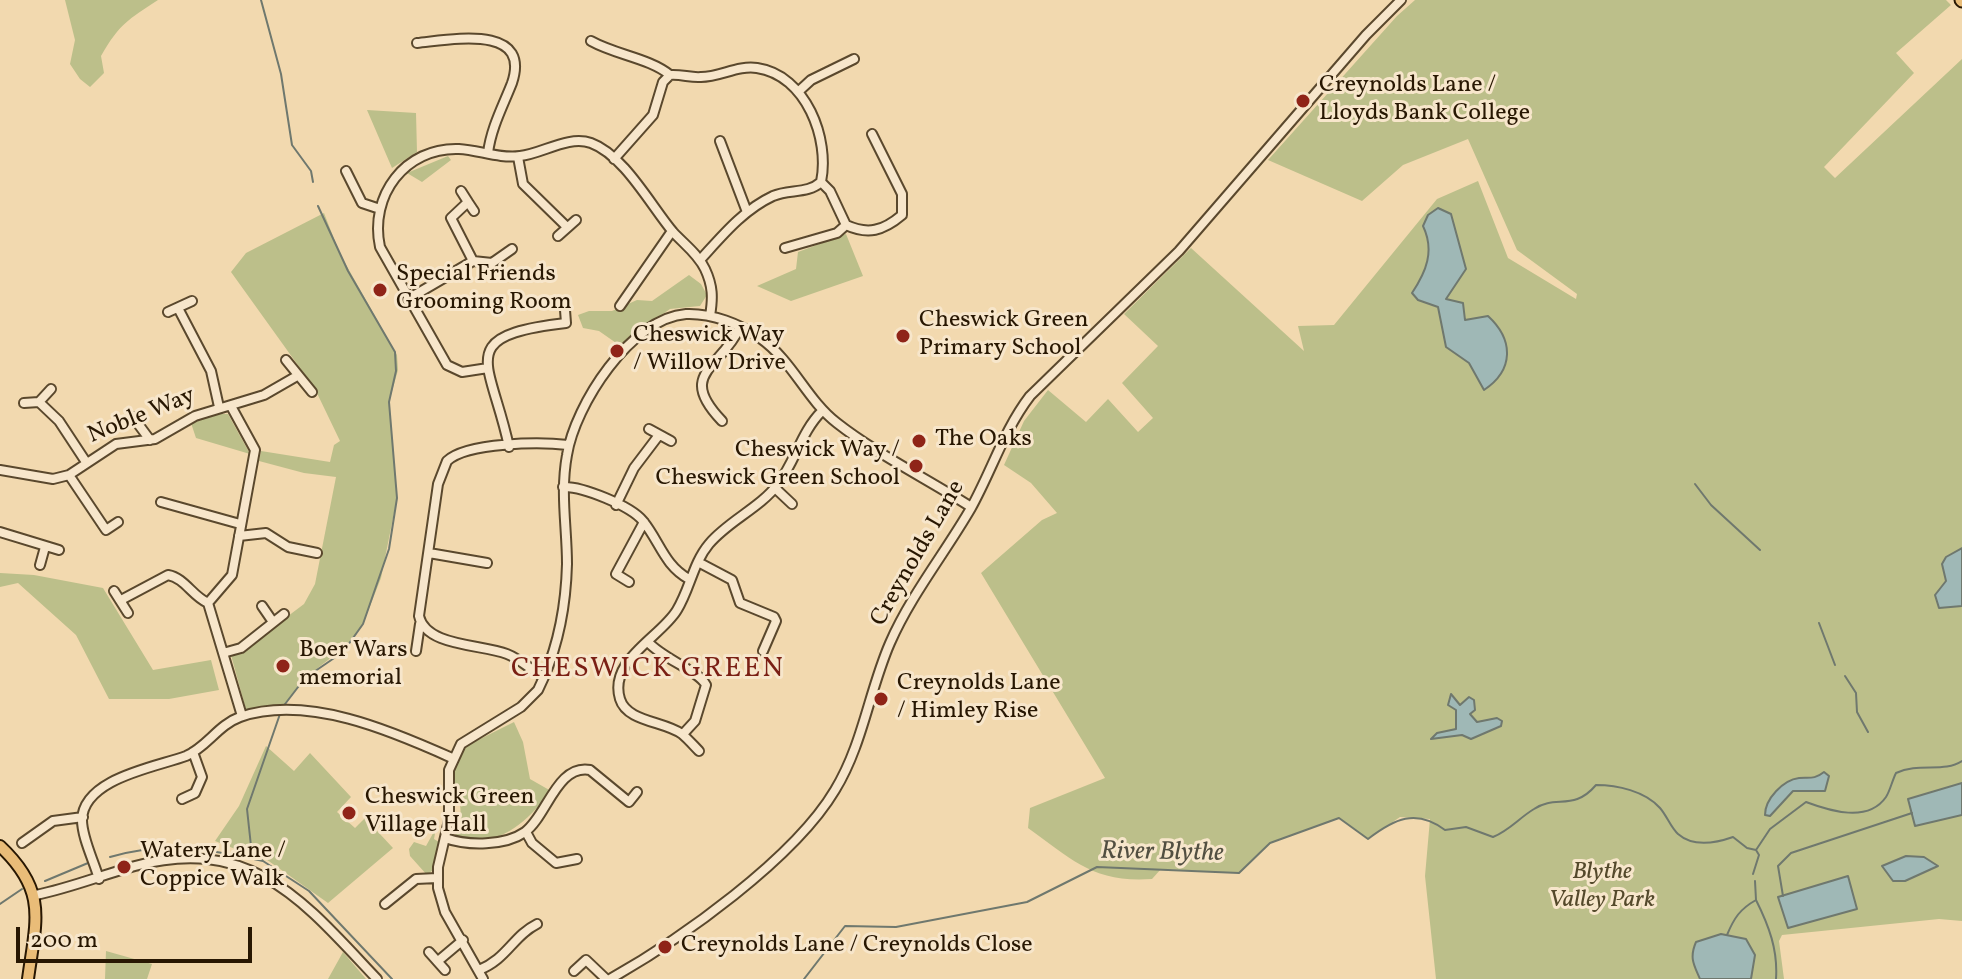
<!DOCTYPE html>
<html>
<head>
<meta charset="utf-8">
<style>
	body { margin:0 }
	#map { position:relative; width:1962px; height:979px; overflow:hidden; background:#f2d9af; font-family:Vollkorn,serif }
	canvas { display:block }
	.scale { position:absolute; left:16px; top:927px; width:236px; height:36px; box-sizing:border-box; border:4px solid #281702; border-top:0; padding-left:10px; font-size:24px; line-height:28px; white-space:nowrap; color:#281702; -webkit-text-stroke:6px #f7e6cb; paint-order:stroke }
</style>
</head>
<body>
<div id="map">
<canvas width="1962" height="979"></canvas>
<div class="scale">200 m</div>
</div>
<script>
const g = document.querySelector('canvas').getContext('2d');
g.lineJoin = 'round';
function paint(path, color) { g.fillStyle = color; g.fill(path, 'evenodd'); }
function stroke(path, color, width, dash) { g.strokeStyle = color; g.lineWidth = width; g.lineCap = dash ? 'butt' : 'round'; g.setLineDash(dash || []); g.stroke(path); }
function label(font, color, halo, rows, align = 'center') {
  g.font = font + ' Vollkorn,serif'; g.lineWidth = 6; g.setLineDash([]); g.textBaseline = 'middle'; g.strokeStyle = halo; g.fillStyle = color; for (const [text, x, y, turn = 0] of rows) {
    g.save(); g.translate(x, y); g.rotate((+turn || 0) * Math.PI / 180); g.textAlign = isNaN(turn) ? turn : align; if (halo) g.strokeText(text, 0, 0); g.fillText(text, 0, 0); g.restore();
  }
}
const green = new Path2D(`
	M65,0H158C128,20 120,23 101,56L104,73L90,87L80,79L70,64L75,40Z
	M1415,0H1946L1951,5L1896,53L1914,73L1824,167L1835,178L1962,59V921L1939,919L1782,935L1779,941L1784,979H1436L1425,876L1430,819L1400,817L1368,839L1339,818L1271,843L1239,873L1161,869L1152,879C1093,883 1073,860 1028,828L1030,808L1105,778L981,573L1042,520L1057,513L1031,483L1004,465L1024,421L1048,390L1086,422L1108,399L1138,432L1153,418L1122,383L1158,346L1124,314L1191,248L1304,351L1298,326L1334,325L1437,199L1478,181L1508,258L1576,299L1577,294L1517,250L1468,139L1403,165L1362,201L1268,160L1397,16Z
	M367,110L416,113L417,152L392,168Z
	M448,156L451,160L422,182L407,173Z
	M324,213L340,254L397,355L398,370L389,402L397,498L381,578L363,624L351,642L305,678L281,709L246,710L231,655L239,653L304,604L315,584L336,477L304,473L259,461L261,451L330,462L334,445L340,441L315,389L231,272L246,253Z
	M846,234L863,276L791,301L757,286L796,269L798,252Z
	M689,275L701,284L707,295L700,306L670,309L619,345L599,331L583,328L578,315L589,311H612L637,300L652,301Z
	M215,414H228L250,454L196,438L191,423Z
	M0,573L34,575L103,588L153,670L211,660L219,690L169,699H109L76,635L18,583L0,587Z
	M514,722L523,742L530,779L551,791C527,822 499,850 456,836L454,831L461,820L460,801H455L454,769L464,747Z
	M266,746L294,771L310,753L351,797L337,812L355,828L365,818L393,848L328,903L263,857L253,844L243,852L215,841L239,806Z
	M436,828L434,839L439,842L433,870L427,875L410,856L409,849L414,842L426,846Z
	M106,951L152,964L147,979H105Z
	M343,952L366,979H328Z`);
const water = new Path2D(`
	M1438,208L1451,214L1466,269L1446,299L1463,303L1465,320L1488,316C1514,340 1514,370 1484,390L1469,363L1446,347L1438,307L1418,300L1412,293C1426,272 1435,251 1423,226L1428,215Z
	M1962,548V606L1939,608L1935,595L1946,581L1942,564L1946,557Z
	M1451,694L1460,705L1469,697L1474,700L1475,710L1470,714L1477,722L1497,718L1502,721L1501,726L1471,739L1462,735L1431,739L1437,733L1456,729V710L1448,705Z
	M1824,772L1829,776L1825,791H1793L1770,816L1765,815C1765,799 1783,780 1799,778C1809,777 1814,780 1824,772Z
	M1962,783V815L1915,826L1908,799Z
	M1906,856L1924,857L1938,866L1905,881H1893L1882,866Z
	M1848,876L1857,909L1788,928L1778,897Z
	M1721,934L1746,939L1755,955L1751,979H1700C1694,965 1689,958 1696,942Z`);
const stream = new Path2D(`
	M261,0L281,74L292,145L311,171L313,182
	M1695,484L1711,505L1760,550
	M1819,623L1835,665
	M1845,676L1856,693L1857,712L1868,732
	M282,708L305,678L343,652L363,624L389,549L397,498L389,402L396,371L395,352L348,271L318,206
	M280,714L247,809L251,846L263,861L309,891L392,979
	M110,857C165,841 209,849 263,861
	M1753,874L1759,855L1756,850
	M45,881L88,863
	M1783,896L1778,866L1791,853L1912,813
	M1756,900C1769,926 1778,950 1776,979
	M0,904L22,889
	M1727,935C1734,918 1740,909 1756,900L1755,881
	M804,979L845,926L896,927L1027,902L1097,867L1239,873L1270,843L1339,818L1368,839C1394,819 1416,808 1445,830L1466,827L1493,837C1510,830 1519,818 1534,809C1556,794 1573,812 1596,785C1617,785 1645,791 1660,808C1667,816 1671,828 1678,834C1694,848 1716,843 1733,837L1747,848L1756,850L1770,829L1806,802C1830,811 1868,823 1886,797C1890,791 1892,781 1896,773C1919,762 1944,773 1962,761`);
const minor = new Path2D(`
	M591,41C616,55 649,58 670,75
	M417,43C449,40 532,23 512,83C503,106 491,128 488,153
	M799,91L811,80L854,59
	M720,141L747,212
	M518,157L523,184L567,227
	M614,159L653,115L663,82L670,75C681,74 691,78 701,77C720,77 738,65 757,68C806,75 830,139 821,182C808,194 789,189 773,196C743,210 722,236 700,260
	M346,171L362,203L380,209
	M821,182L830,191L846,225C868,235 883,231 902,215V194L872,134
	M461,191L468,202
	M558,236L576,220
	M785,248L837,233L846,225
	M473,261L492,263L512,249
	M408,299L473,261L451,218L468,202L474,211
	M620,306L672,231
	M178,308L211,371L219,407
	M168,312L192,301
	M286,360L312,392
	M488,368L462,372L447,365L380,247C369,196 405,147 459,149C479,150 499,159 520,156C542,154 568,135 591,143C624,155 651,206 673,232C684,244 698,254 705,269C713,286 713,298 710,316
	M39,402L59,421L86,462
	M24,403L39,402L51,389
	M232,408L255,450L232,575L208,603L242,716
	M133,417L150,440
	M722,421C676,373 721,369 740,327
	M649,429L671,441
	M509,447C491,361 452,336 566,323L565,310
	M0,470L53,479L69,475L116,444L155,439L195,416L264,395L297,376
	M69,475L106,530L118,522
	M563,487C582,486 631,506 643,521C660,542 664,565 689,579
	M775,488L792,504
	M161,502L240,524
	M616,505L634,468L659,435
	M0,532L59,550
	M239,536L266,533L288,547L317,553
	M429,553L487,563
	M698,562L732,580L740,603L774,617L776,621L763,651
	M40,565L45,547
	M629,582L616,574L644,522
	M114,591L128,613
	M121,600L168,575C185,578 192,596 208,603
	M262,606L273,622
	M648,642C663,659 699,671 706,685L695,721L683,734
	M416,651L420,624
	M223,653L241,648L284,614
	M544,677C531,670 520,659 507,654C482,644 426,647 419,616L438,484L447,461C467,442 541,442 568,445
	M699,751C694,746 688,739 682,734C664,721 627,722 620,699C608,660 661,637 677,610C690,589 693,563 709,544C728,521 760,508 778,484C796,460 801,432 822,411
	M182,799L195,793L202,777L193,752
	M526,832L532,843L556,863L577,859
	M445,838C468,846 505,846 525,832C547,816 557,764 590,770L629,802L637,792
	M22,843L53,821L83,817
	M99,879C94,861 82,838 82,820C83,778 157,767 186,756C207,747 218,725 240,717C307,694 392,731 452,758
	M36,895C70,888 102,875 135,866C253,835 304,902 377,979
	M385,904L416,879L437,878
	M429,952L445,970
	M438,961L463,940
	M479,970C507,959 513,936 537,924
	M574,971L586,960L606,979
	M483,979L445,912L438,888V867L449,820V770L461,744L521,707L538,690L544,677C559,642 566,603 567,564C567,527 560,493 567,455C575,405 631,318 686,314C712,313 740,324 760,338C793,361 806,399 837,423C875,453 929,480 971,507
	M610,979C681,939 794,859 835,790C863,744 869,691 890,643C911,595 945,553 971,508C992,470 1004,430 1030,396L1179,251L1366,35L1401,0`);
const major = new Path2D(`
	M0,846C48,891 36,920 28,979`);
const highway = new Path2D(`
	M1961,0L1962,1`);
const markers = [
	[1303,101,8,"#8f2418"],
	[380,290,8,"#8f2418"],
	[903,336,8,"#8f2418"],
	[617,351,8,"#8f2418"],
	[919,441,8,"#8f2418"],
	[916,466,8,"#8f2418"],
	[283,666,8,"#8f2418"],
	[881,699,8,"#8f2418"],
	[349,813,8,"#8f2418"],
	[124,867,8,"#8f2418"],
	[665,947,8,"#8f2418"]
];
const poiNames = [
	["Creynolds Lane /",1319,87],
	["Lloyds Bank College",1319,115],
	["Special Friends",396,276],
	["Grooming Room",396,304],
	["Cheswick Green",919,322],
	["Primary School",919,350],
	["Cheswick Way",633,337],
	["/ Willow Drive",633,365],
	["The Oaks",935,441],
	["Cheswick Way /",900,452,"right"],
	["Cheswick Green School",900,480,"right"],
	["Boer Wars",299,652],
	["memorial",299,680],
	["Creynolds Lane",897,685],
	["/ Himley Rise",897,713],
	["Cheswick Green",365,799],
	["Village Hall",365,827],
	["Watery Lane /",140,853],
	["Coppice Walk",140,881],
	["Creynolds Lane / Creynolds Close",681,947]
];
const streetNames = [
	["Noble Way",142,417,-22],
	["Creynolds Lane",919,554,-60]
];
const parkNames = [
	["Blythe",1602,874],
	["Valley Park",1602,902]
];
const waterNames = [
	["River Blythe",1162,854,1]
];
const quarterNames = [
	["CHESWICK GREEN",648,671]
];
paint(green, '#bcbf8a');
paint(water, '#9fb8b6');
stroke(water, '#6f786e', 2);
stroke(stream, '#6f786e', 2);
stroke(minor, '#5a482d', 12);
stroke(major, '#281702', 14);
stroke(highway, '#281702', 15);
stroke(minor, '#f7e6cb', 8);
stroke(major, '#e9bc78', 10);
stroke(highway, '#e9bc78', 11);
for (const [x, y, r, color] of markers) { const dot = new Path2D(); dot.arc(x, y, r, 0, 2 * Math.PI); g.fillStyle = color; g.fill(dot); stroke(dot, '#f7e6cb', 3); }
label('24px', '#281702', '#f7e6cb', poiNames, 'left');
label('24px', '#281702', '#f7e6cb', streetNames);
label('italic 24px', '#54492b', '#f7e6cb', parkNames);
label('italic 26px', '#524f41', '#f7e6cb', waterNames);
g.letterSpacing = '2px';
label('28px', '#7a1f14', '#f7e6cb', quarterNames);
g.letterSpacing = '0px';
</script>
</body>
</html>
